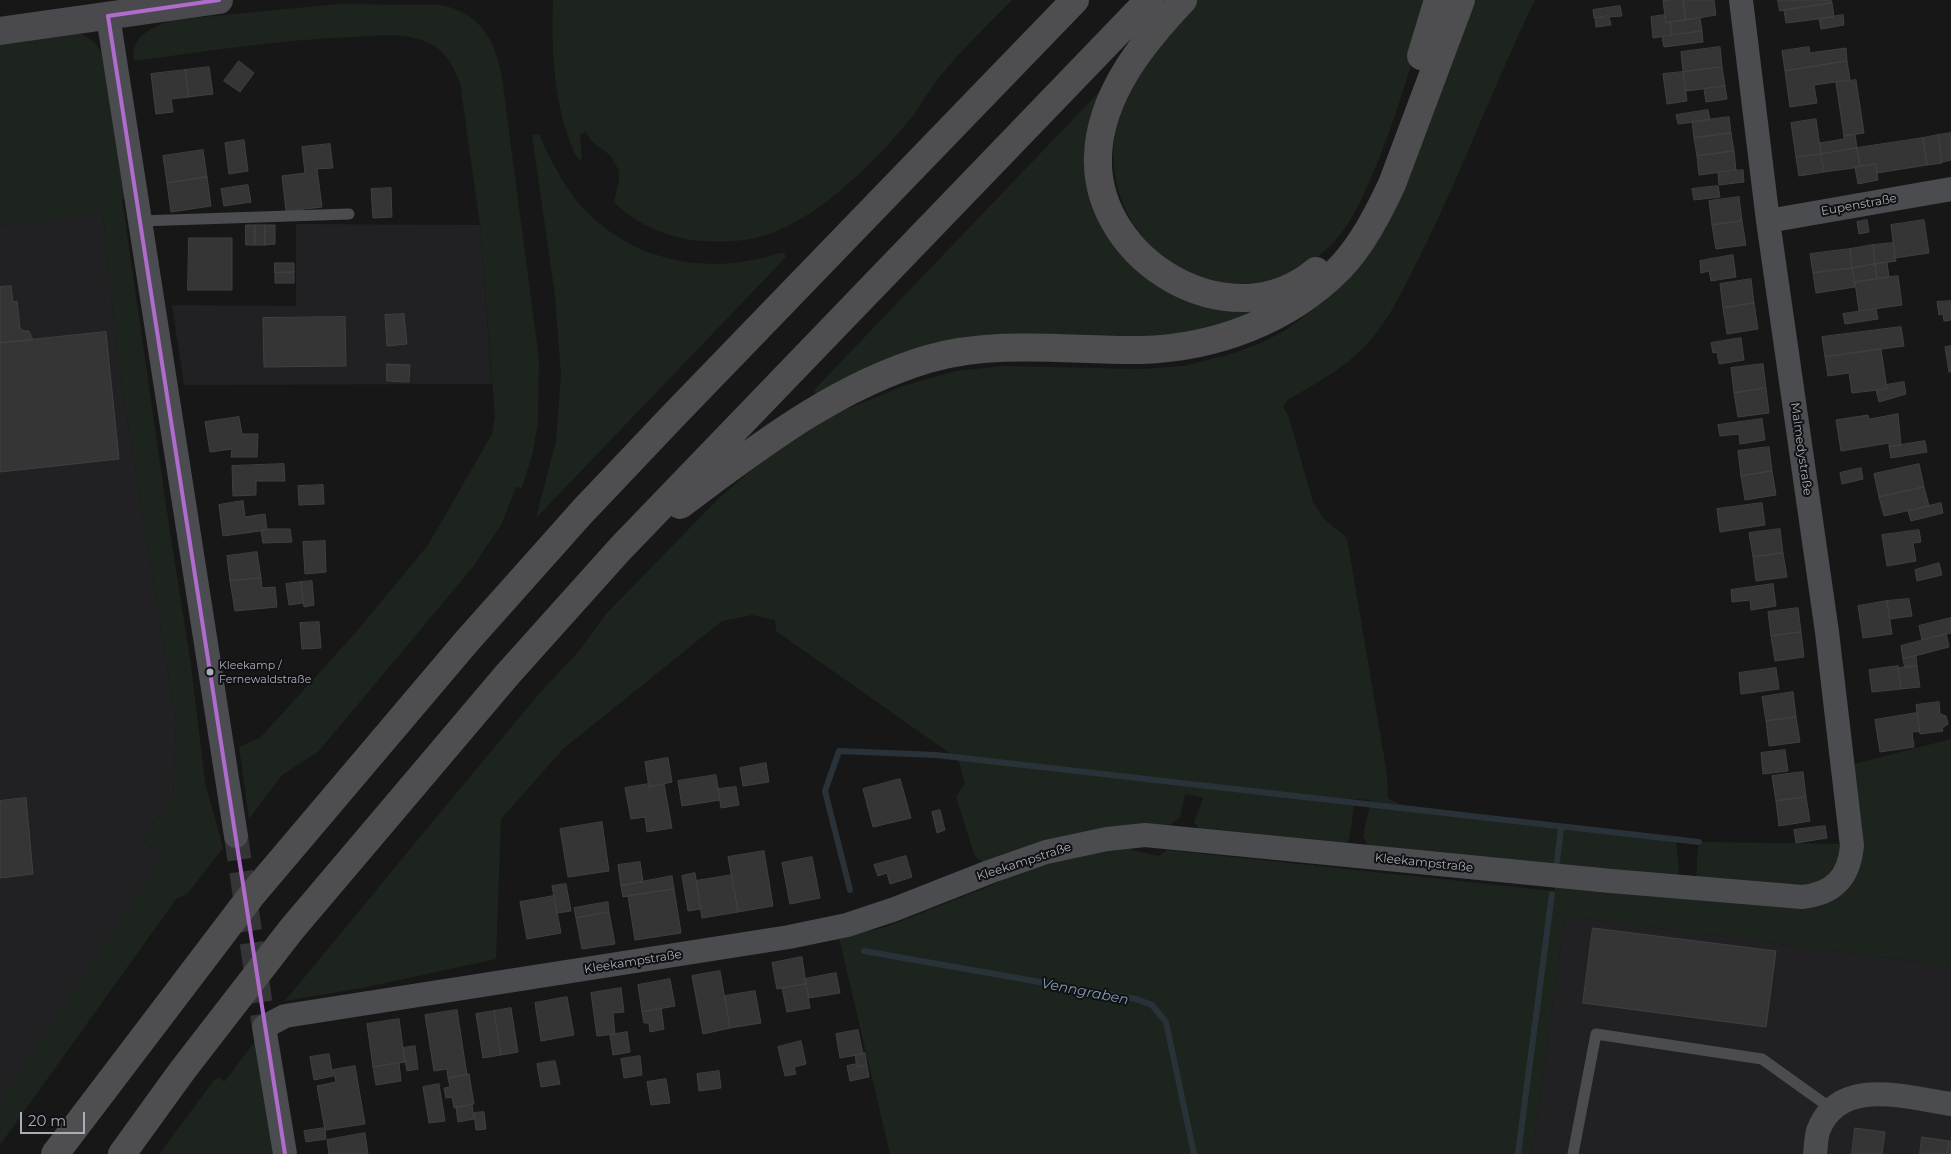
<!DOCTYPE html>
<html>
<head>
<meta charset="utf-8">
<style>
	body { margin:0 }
	#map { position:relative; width:1951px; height:1154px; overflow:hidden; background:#171717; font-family:Montserrat,sans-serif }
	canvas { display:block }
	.scale { position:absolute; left:20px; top:1112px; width:65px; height:22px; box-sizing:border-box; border:2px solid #a8adb8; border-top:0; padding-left:6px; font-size:15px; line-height:18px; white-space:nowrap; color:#a8adb8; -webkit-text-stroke:4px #111113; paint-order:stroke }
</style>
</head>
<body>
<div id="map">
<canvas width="1951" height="1154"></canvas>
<div class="scale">20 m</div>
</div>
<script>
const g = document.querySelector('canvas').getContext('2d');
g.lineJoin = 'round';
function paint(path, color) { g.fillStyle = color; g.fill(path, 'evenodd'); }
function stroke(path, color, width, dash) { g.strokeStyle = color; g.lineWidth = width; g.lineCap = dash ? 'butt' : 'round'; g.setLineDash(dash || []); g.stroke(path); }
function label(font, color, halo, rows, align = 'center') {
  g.font = font + ' Montserrat,sans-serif'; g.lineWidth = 4; g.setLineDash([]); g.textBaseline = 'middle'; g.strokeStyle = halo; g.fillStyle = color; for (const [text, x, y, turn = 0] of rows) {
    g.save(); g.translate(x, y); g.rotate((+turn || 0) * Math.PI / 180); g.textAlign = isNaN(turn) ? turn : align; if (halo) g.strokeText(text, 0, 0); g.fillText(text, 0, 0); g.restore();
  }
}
const built = new Path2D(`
	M103,213L118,362L176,721L173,798L142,839L163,857L0,1101V225Z
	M296,224L480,225L492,384L184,385L172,305L296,306Z
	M1565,916L1951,966V1154H1532Z`);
const green = new Path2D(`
	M553,0H1012C989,24 963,48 942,74C929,89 920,108 907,123C870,167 812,225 755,238C737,242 720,242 702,241C671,239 636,225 614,202L619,180V171L611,156L591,141L586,132L580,134L582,159L579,160L575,154C554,107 551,51 553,0Z
	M1195,0H1430C1412,62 1395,124 1369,182C1359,205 1348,228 1330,246C1237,336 1092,252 1116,127C1125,78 1166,38 1195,0Z
	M1474,0H1535C1494,84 1462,172 1420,256C1404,286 1390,321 1365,346C1343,369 1315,384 1288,400L1283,406L1289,418L1313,502L1324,519L1347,538L1387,774L1388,798L1399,804L1676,839L1679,870L1677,877L1368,846L1363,836L1371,800L1352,799L1354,807L1349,840L1346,844L1201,832L1194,822L1203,799L1201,797L1185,794L1180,818L1168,826L987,864L975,857L956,797L965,783L958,759L776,631L775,620L752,615L722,621L563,749L501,819L496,959L362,988L285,1001L420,837L538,695L579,651L606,614L721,496L768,456L830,416L906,385L956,371L1002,366L1140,369L1184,366L1231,354L1261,343L1286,330L1325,300L1346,280L1385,230Z
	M338,4L441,5C481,14 495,39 502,78L539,359L538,421L533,452L522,488L516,487L501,525L472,568L318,752L282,775L249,819L239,747L261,737L357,631L428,545L492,434L495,417L480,225L460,82C454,68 446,51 431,44C406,31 379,36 353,37C279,40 207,51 134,61C129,37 153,26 173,20Z
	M79,33C93,39 99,45 104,60L125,199H122L169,525L191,665L205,782L223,848L188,893L176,899L0,1145V1101L163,857L142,839L173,798L176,721L118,362L103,214L0,225V44Z
	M1100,91L1118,242L1273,309L1205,335L1031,341L817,394L815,393L814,390Z
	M539,134C549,157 561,180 576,200C627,262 707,277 780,253H784L786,257L536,518L556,441L561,375L555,296L532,135Z
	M1951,739V966L1565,916L1532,1154H890L839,938L886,927L990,886L1020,871L1047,862L1127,847L1136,851L1159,856L1167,850L1554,891L1556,885L1818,907L1846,892L1864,853L1854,764Z
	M1703,842L1845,844L1836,871L1808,888L1696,879L1698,847Z
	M256,1040L273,1154H159L215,1079L221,1078L224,1082Z`);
const stream = new Path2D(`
	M1557,862L1561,828
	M850,890L825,791L839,751L936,755L1699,842
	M864,951L1136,999L1152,1005L1166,1022L1194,1154
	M1518,1154L1552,894`);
const building = new Path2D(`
	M1683,0H1714L1716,15L1686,20Z
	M1683,0L1686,20L1666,23L1663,1Z
	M1778,0H1831L1832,3L1780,11Z
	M1832,3L1834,17L1786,23L1784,10Z
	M1620,6L1622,16L1594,18L1593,10Z
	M1665,15L1666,23L1670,22L1672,35L1653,38L1651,17Z
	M1843,15L1844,25L1821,29L1819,19Z
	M1609,16L1611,25L1596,27L1595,18Z
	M1700,18L1702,31L1672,35L1670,22Z
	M1702,31L1703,42L1664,47L1662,37Z
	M1720,47L1722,67L1683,72L1681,52Z
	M1809,47L1810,53L1846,48L1847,61L1785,71L1782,51Z
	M239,61L254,73L240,92L224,81Z
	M1847,61L1850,80L1814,85L1817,103L1790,107L1785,71Z
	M209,67L213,94L188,97L185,70Z
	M1722,67L1725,86L1686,91L1683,72Z
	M185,70L189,97L171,99L173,112L156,114L151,74Z
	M1683,72L1687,101L1667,104L1663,74Z
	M1856,80L1864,133L1844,136L1836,83Z
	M1725,86L1727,99L1706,102L1704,89Z
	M1708,110L1710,120L1678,124L1676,115Z
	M1729,117L1731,133L1694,138L1692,122Z
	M1816,119L1821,154L1796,157L1791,123Z
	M1731,133L1734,151L1697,156L1694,138Z
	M1951,133V160L1942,162L1938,135Z
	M1855,135L1857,148L1821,154L1820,143L1844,139V136Z
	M1938,135L1942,163L1927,165L1923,138Z
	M1923,138L1927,165L1877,173L1876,164L1860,167L1857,148Z
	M244,140L248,171L229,174L225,143Z
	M330,144L333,168L317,169L322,207L286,211L282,176L305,173L302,147Z
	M1857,148L1860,167L1824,172L1821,154Z
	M203,150L207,177L167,183L163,156Z
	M1734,151L1736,170L1699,175L1697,156Z
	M1821,154L1824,172L1799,176L1796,157Z
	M1876,164L1878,180L1858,184L1855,167Z
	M1743,170L1744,182L1719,185L1718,173Z
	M207,177L211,206L171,212L167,183Z
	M248,185L251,202L224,206L221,189Z
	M1718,186L1720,197L1694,200L1692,189Z
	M391,188L392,217L373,218L371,189Z
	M1739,197L1742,221L1712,225L1709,201Z
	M1867,220L1869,232L1859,234L1857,222Z
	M1924,220L1929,253L1895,258L1891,225Z
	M1742,221L1746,245L1716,249L1712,225Z
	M246,225H255V245H246Z
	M255,225H265V245H255Z
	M265,225H275V244L265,245Z
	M189,238H232V290H188Z
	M1893,243L1896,261L1875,264L1873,245Z
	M1873,245L1875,264L1852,268L1850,249Z
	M1850,249L1852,268L1813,273L1810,254Z
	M1733,255L1736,277L1711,281L1709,271L1701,273L1700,261Z
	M275,263H294V272L275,273Z
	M1887,263L1889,277L1877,279L1875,264Z
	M1875,264L1877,279L1855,282L1852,268Z
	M1852,268L1855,287L1816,293L1813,273Z
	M294,272V283H275V273Z
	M1898,276L1902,305L1859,311L1855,282Z
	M1751,279L1754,303L1723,308L1720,284Z
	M11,286L13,302L17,301L20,328L24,331H29L33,340L0,343V287Z
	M1951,301V320L1944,321L1943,314L1939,315L1937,302Z
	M1754,303L1758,329L1727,334L1723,308Z
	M1876,309L1878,319L1845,324L1843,314Z
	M404,314L407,344L387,346L385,315Z
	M345,317L346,366L264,367L263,318Z
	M1901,327L1904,346L1825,357L1822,337Z
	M106,332L119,459L0,472V343Z
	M1741,338L1744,360L1719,364L1717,352L1713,353L1711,343Z
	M1951,346V372H1949L1945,347Z
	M1881,349L1887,389L1852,393L1849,373L1828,376L1825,357Z
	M387,364L410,365L409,382L387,381Z
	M1763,364L1766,388L1734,393L1731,368Z
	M1904,382L1906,394L1879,402L1876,390L1887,389L1886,385Z
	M1766,388L1769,413L1738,417L1734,393Z
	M1898,414L1901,445L1889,447V443L1841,451L1836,420L1868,415L1869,419Z
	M239,417L242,434H258L257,457H231L232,449L210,452L205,422Z
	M1762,419L1765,440L1740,444L1739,434L1720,436L1718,425Z
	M1925,441L1927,452L1891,458L1889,447Z
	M1769,447L1772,471L1741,476L1738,451Z
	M284,464L285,481H256V495L233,496L232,466Z
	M1919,464L1924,487L1879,497L1874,474Z
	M1861,468L1863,479L1842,484L1840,473Z
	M1772,471L1776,495L1745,500L1741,476Z
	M323,485L324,504L299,505L298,486Z
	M1924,487L1929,506L1884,516L1879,497Z
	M243,501L245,517L265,514L267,530L223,536L219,505Z
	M1762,503L1765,525L1720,532L1717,509Z
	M1941,503L1943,513L1911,521L1908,511Z
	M267,529H290L292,542L263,543L261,531Z
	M1780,529L1783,553L1753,557L1749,533Z
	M1919,530L1921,542L1913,543L1916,561L1887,566L1882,535Z
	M325,541L326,572L305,574L303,542Z
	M257,552L261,578L230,581L227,556Z
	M1783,553L1787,577L1756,581L1753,557Z
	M1939,563L1942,575L1917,581L1915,570Z
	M261,578L262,588L275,587L277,607L235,611L230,581Z
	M312,581L314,605L304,607L301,582Z
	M301,582L303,603L289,605L286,584Z
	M1773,584L1776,606L1751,610L1750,600L1732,602L1731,590Z
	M1909,599L1912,616L1890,619L1887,601Z
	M1887,601L1892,634L1863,638L1858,606Z
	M1798,608L1801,632L1771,636L1768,612Z
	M1951,618V633L1922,640L1919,626Z
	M319,622L321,648L302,649L300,623Z
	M1801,632L1804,657L1775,661L1771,636Z
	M1946,634L1949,647L1903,659L1901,646Z
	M1916,656L1917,666L1905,668L1903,659Z
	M1898,666L1901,689L1872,692L1869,670Z
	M1917,666L1920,687L1901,689L1898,668Z
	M1776,668L1779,689L1741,694L1739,673Z
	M1793,692L1796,717L1766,721L1762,697Z
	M1939,702L1940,714L1946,716L1948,724L1942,728L1943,731L1920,734L1916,705Z
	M1917,713L1920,731L1912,732L1914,747L1880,752L1875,720Z
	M1796,717L1800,742L1769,746L1766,721Z
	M1785,750L1788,771L1763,774L1761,753Z
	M668,758L672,782L649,787L645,762Z
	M766,763L769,782L743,786L740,768Z
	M1803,772L1806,797L1776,801L1772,776Z
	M716,775L720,800L682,806L678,781Z
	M900,779L911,818L873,827L863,789Z
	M649,784V787L664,784L672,828L647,832L645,817L631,819L625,788Z
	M736,787L739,805L721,808L718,789Z
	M1806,797L1810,821L1779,826L1776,801Z
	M26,798L33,874L0,878V801Z
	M940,810L945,830L937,833L932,812Z
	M602,822L609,871L568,877L560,829Z
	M1825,826L1827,838L1796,843L1794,830Z
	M764,851L773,906L738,912L728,857Z
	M906,856L912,877L890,884L887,873L878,876L874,865Z
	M812,857L820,898L790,904L782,863Z
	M640,862L643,882L621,886L618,865Z
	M695,873L701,909L688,911L682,876Z
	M732,875L738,912L702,918L696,881Z
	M672,876L674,889L623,897L621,886Z
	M566,884L571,911L557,913L552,886Z
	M674,889L681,933L635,940L628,896Z
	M554,896L561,933L527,939L520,902Z
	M608,902L609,912L576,918L574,908Z
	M609,912L615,944L582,949L576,918Z
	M1593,928L1776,951L1766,1027L1583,1003Z
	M802,957L806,984L777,989L772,963Z
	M720,971L730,1028L703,1034L692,976Z
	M836,973L840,993L809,998L805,979Z
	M670,979L675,1006L642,1012L638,985Z
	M806,984L810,1008L787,1012L782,988Z
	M621,988L624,1012L613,1013L615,1034L597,1036L591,993Z
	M755,991L761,1023L730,1028L725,996Z
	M567,997L574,1035L541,1041L535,1003Z
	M511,1008L518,1052L501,1055L494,1011Z
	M661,1008L664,1029L650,1032L649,1023H644L642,1012Z
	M457,1010L467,1075L448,1078L447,1069L434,1071L425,1015Z
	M494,1011L501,1055L483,1058L476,1014Z
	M399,1019L405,1062L373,1067L367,1024Z
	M858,1030L863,1054L840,1058L836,1034Z
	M627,1032L630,1052L613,1055L610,1035Z
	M801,1041L806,1064L794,1067L796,1074L785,1076L778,1047Z
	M415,1046L418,1069L407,1071L403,1048Z
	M865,1053L867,1065L857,1067L855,1055Z
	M329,1054L333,1076L314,1080L310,1057Z
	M640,1056L642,1075L624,1078L621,1059Z
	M555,1061L560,1084L541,1087L537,1064Z
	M399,1063L401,1081L376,1085L373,1067Z
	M857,1064V1067L867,1065L869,1077L850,1081L847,1066Z
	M355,1066L365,1124L325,1130L317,1086L336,1082L333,1070Z
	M719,1071L721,1088L699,1091L697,1074Z
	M467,1074H469L474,1104L454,1108L452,1097L446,1098L444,1088L450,1087L448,1078Z
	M666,1079L670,1103L651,1105L647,1082Z
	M439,1084L445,1121L429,1123L423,1087Z
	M472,1105L474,1119L458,1122L456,1107Z
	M484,1112L486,1129L476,1130L474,1113Z
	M325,1128L326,1139L306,1142L304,1131Z
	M1855,1128L1885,1132L1882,1154H1852Z
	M365,1133L368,1154H329L327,1140Z
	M1922,1137L1949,1141L1947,1154H1920Z
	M1949,1141H1951V1154H1947Z`);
const minorTunnel = new Path2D(`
	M236,836L264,1027`);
const service = new Path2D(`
	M140,221L349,214
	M1573,1154L1596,1034L1762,1059L1832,1109`);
const minor = new Path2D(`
	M108,16L236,836
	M1768,221L1951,189
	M285,1154L264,1027L285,1016L789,937L847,925L895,909L989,872L1046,852L1107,839L1145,835L1611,881L1802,897C1833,894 1849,878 1852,846L1827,632L1768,221L1741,0
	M1815,1154C1816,1147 1816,1138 1818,1131C1839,1075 1908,1098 1951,1104`);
const secondary = new Path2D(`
	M0,31L219,0`);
const motorway = new Path2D(`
	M1183,0C1143,42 1100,95 1098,156C1094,262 1232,342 1316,271
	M1421,56L1438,0
	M680,505C757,448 834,387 928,359C997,339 1071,351 1142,350C1214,348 1288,321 1340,268C1362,245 1378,214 1392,184L1461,0
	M55,1154L251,896L467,641L582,512L673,416L1075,0
	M122,1154L182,1071L291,930L507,675L620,549L1149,0`);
const bus1 = new Path2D(`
	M108,16L285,1154
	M108,16L219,0`);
const markers = [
	[210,672,4.5,"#a8adb8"]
];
const busNames = [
	["Kleekamp /",219,666],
	["Fernewaldstraße",219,680]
];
const streetNames = [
	["Eupenstraße",1859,205,-10],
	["Malmedystraße",1801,449,82],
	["Kleekampstraße",1024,862,-18],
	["Kleekampstraße",1424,863,6],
	["Kleekampstraße",633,962,-9]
];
const waterNames = [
	["Venngraben",1085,992,11]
];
paint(built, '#212123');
paint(green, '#1d241e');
stroke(stream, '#2a3239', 6);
paint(building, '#353536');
stroke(building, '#3f4043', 1);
stroke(minorTunnel, '#343537', 24, [24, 12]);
stroke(service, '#4b4c50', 11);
stroke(minor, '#4b4c50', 24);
stroke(secondary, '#4a4a4e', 28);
stroke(motorway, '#4e4e51', 28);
stroke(bus1, '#b06ccc', 4);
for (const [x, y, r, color] of markers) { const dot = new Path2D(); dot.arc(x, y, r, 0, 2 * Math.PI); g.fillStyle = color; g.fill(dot); stroke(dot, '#111113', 2); }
label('11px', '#a8adb8', '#111113', busNames, 'left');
label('12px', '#a8adb8', '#111113', streetNames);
label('italic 14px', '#7f9bb3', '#111113', waterNames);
</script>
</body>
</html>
